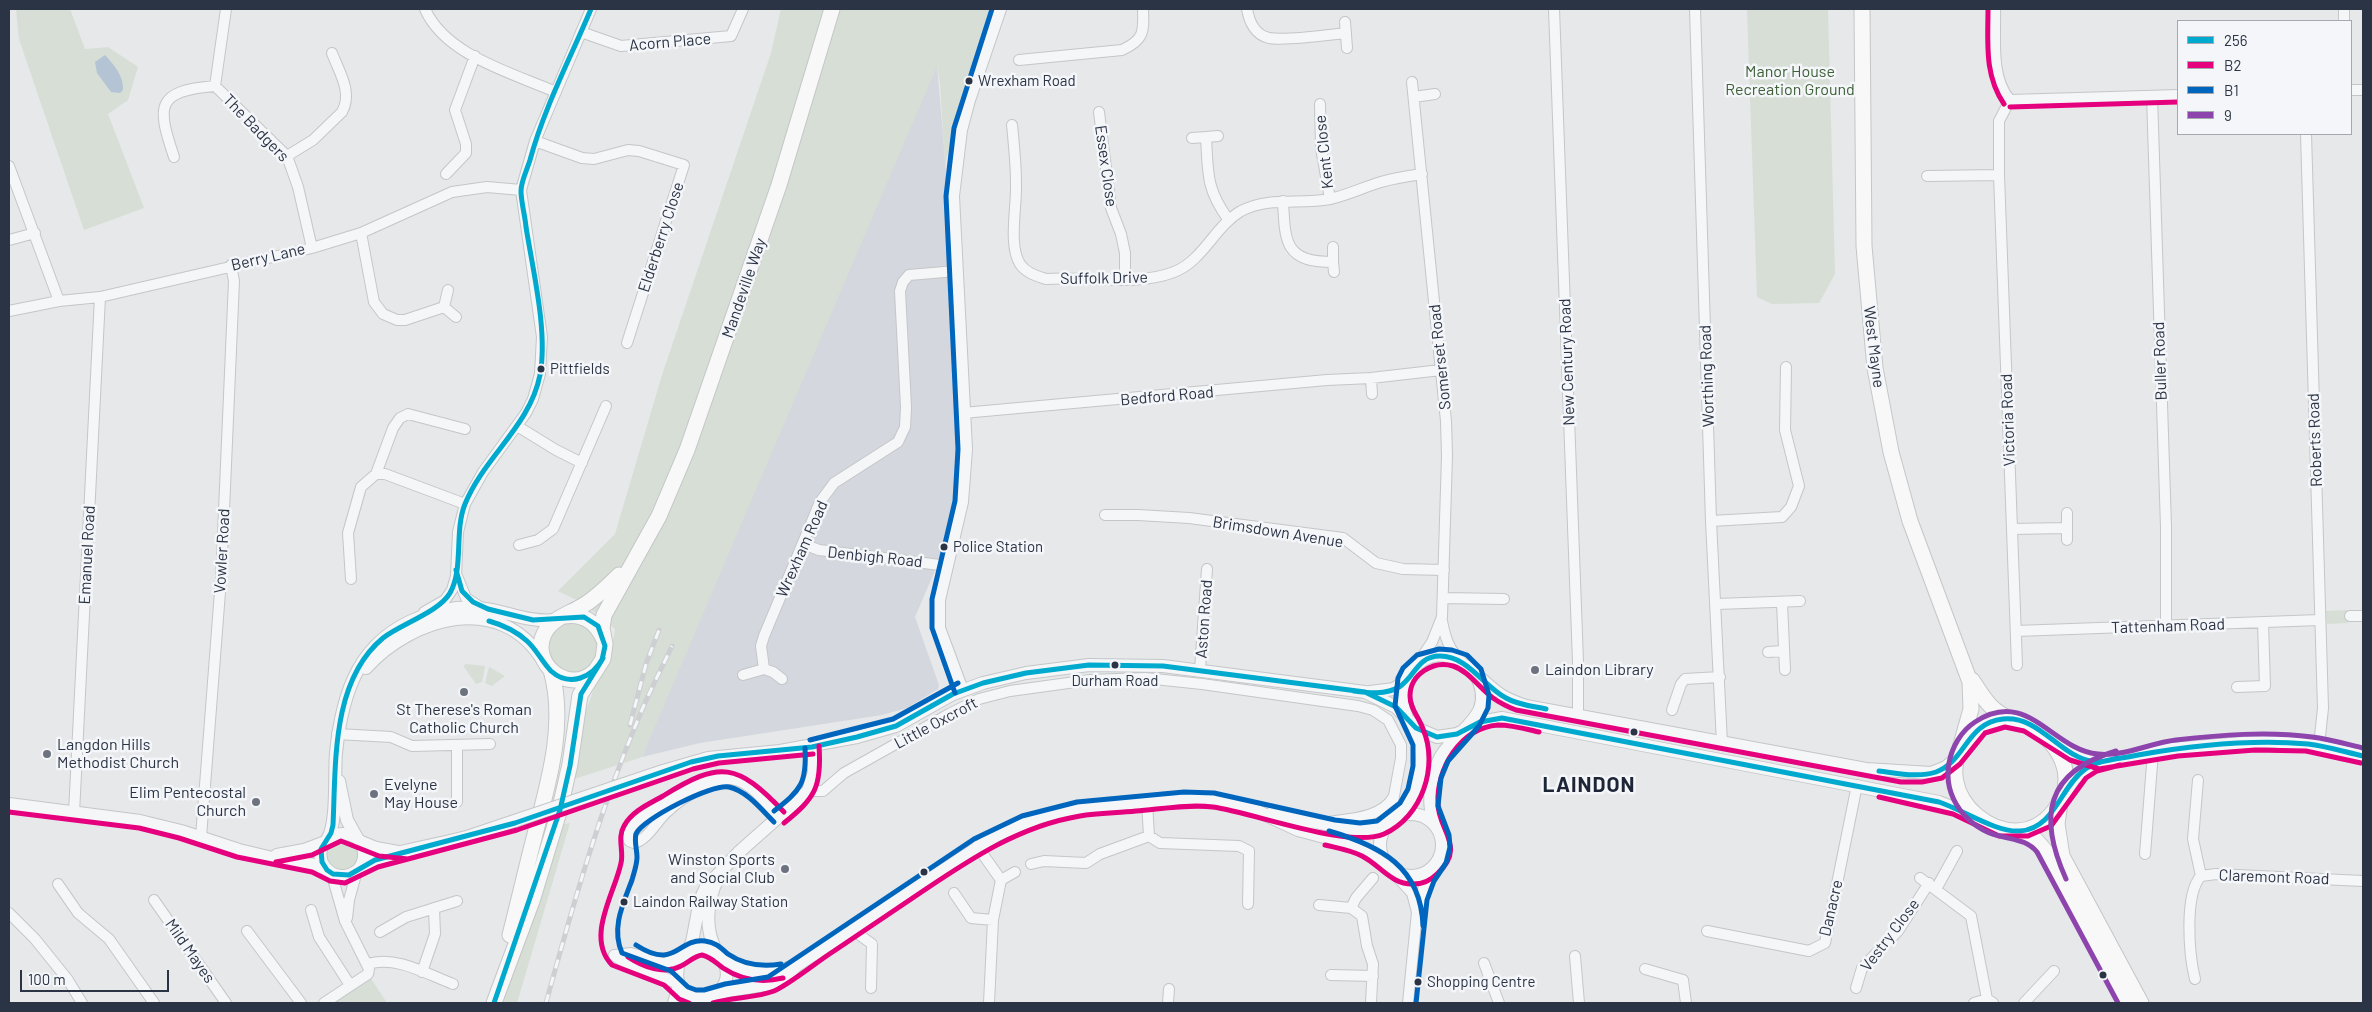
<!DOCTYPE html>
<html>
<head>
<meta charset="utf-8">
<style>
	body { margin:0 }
	#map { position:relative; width:2372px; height:1012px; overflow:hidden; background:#e6e8ea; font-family:Barlow,sans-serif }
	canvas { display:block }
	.frame { position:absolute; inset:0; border:10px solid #2b3445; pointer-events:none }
	.legend { position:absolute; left:2177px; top:20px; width:175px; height:115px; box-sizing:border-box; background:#f4f6f9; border:1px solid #a4a8b1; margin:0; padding:6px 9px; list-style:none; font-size:15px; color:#2b3445 }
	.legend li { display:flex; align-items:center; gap:10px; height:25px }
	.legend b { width:25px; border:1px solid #a4a8b1 }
	.scale { position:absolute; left:20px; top:970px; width:149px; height:22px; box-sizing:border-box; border:2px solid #2b3445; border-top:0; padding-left:6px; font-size:15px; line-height:18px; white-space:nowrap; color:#2b3445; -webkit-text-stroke:4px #f4f6f9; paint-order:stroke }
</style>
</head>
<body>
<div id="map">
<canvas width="2372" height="1012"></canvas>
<div class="frame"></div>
<ul class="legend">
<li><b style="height:6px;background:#00a9ce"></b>256</li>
<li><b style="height:6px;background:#e5007d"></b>B2</li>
<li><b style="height:6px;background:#0065bd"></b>B1</li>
<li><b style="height:6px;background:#8e44ad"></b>9</li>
</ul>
<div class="scale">100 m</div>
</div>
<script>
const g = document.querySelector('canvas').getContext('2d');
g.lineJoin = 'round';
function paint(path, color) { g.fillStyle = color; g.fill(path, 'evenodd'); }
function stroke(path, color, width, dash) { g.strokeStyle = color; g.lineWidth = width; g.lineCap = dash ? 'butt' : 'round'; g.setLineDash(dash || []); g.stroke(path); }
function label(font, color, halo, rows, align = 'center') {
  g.font = font + ' Barlow,sans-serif'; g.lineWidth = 5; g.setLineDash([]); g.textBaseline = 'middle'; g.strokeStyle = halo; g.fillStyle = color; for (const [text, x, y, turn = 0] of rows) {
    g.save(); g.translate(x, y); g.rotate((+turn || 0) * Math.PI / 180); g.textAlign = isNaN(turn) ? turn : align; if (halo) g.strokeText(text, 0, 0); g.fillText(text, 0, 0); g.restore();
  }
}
const built = new Path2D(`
	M937,65L946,171V223L959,429V469L956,505L946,545L915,617L939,685L938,689L907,708L882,715L700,743L642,757L687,645Z`);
const green = new Path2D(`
	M16,9H70L85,49L108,47L138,67L128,100L108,114L144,208L84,230L19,39Z
	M781,9H989L945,164L940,84L937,66L642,757L571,780L585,713L596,683L610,660L615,629L583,603L558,591L615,534L662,375L771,53Z
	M1828,9L1835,274L1819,303L1772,304L1757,297L1747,10Z
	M2348,610V623L2327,624L2326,611Z
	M548 648a25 25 0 1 1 50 0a25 25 0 1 1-50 0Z
	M465,664L485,666L482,682L476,684L464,667Z
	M489,667L505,676L492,686L485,683Z
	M570,823L517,1003H494L559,825Z
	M327 855a16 16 0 1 1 32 0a16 16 0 1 1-32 0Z
	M368,974L387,1003H328Z`);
const water = new Path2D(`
	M105,55C114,65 124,76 123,90L120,93L111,92L97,73L95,62Z`);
const minor = new Path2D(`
	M226,9L215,86L287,156L298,187L312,248
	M425,9C445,55 512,73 556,92
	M1247,9C1249,21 1255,35 1269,38C1285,41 1328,35 1346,33
	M1554,9L1578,662V715
	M1695,9L1711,521L1722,743
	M1995,9C1996,38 1990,77 2010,100
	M2344,9V21
	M1345,22L1347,48
	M581,32L621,46L731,36L743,9
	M1019,60L1122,50C1144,40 1144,32 1143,9
	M1412,82L1446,421L1447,456L1442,617L1432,642L1418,663
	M2351,90H2363
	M2152,96L2166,527V625
	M1414,97L1435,94
	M2010,100L1999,121V175L2017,665
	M2010,100L2178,95
	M1320,104L1321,148L1330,199
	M1099,112L1111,208L1121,234L1125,253V279
	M1012,125C1014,145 1016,164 1016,183C1017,206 1008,245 1020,264C1026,273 1037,276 1046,279C1087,276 1135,287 1174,272C1203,261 1215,226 1241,211C1270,196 1300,205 1330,199C1348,195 1364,187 1381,182C1394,178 1408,176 1422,174
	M2306,134L2323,708L2319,746
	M1206,137L1218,136
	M1192,138L1206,137C1208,172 1206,189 1228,219
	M535,141L582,158L594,159L628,150L639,151L684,165L627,343
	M287,156L313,140L342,112C353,92 339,72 332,53
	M174,157C157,106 155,91 215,86
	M9,166L59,301
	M446,174L466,153V144L455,110L475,56
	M1927,176L1999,175
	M1283,201C1285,243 1285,262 1333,262L1334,272
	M361,233L374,302L383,314L397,320H405L444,307
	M9,240L35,233
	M1333,247V262
	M448,290L444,307L456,317
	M9,311L59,301L100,297L312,248L361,233L452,192L487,187L521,190
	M1371,378L1372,394
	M963,413L1327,380L1371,378L1441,370
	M517,426L556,450L582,463
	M376,474H385L465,504
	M2067,513V540
	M1105,515H1138L1189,518L1343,538L1376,563L1403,569L1444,570
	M1711,521L1782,517L1791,507L1799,486L1785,430L1786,367
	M2012,529L2066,528
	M803,544L819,550L948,566
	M519,545L538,540L553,529L606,406
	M457,576L466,598L482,608
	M351,579L348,533L361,487L376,474L393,428L400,418L408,414L465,429
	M1443,598L1504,599
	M1782,603L1785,670
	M1717,604L1800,601
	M424,612L445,600L452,590L456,576L458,532L465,504L483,472L526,413L533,399L540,374L542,337L521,190L535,141L591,9
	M2350,616H2363
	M1442,621C1445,637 1449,650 1461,661
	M2016,631L2320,620
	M1768,652L1783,651
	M764,669L773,672L782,679
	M1200,670L1207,569
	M743,675L764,669L761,646L764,636L820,502L834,483L898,442L905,427L906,407L900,291L903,282L909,275L956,271
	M2237,687L2265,686L2263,622
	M1672,710L1681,684L1685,679L1720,677
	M337,734L391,737L412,746L490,744
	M457,746V802
	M727,779C706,785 684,796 668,811C657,820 648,840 634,843L629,841C627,835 628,831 632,826C640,816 694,784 708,780C717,777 730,778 739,781C755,787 767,805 779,817
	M2198,780L2193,839L2201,876
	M808,791H823L844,773L949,714L979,699L1010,691L1090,680L1145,678L1202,684L1358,706L1373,710L1388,720L1401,745V758L1389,823
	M1147,802L1149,836
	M74,813L100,297
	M1327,822C1349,819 1383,818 1394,796
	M201,837L221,579L234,281L231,265
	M977,846L1001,880L993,920L989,1003
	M2145,854L2153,752
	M1031,864L1044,861L1086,863L1100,854L1149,836L1160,843L1239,846L1249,851L1248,904
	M1390,869L1412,893L1417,912L1408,1003
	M1920,878L1971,916L1987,999
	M1001,880L1015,872
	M58,884L78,913L109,939L154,1003
	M1936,889L1957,851
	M954,893L971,918L993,920
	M154,900L226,1003
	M1319,905L1351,908L1362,916L1367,946L1373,964L1371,1003
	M1351,908L1356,898L1373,878
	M1418,908L1424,886L1434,867
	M311,910L319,937L350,985
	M9,913L35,939L68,980L82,1003
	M347,918L349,900L357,871
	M856,926L861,936L872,944L871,988
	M247,931L301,1003
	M1707,931L1809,951L1825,943L1857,785
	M380,932L406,917L457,901
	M1575,956L1579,1003
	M1484,963L1499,1003
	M368,964C395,955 427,974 453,984
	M1645,969L1683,980L1686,1003
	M422,972L435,934L434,908
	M1331,975L1373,976
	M2195,979C2189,955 2184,894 2201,876L2216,874L2363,881
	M679,986C664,973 619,963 614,955L631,953L665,963L682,957
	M1856,988L1862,968L1898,931L1929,883
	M324,1003L368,974L369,969L345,921L331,872
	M1168,1003L1169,989
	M1974,1003L1987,999L1993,1003
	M2024,1003L2054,971`);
const tertiary = new Path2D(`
	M366,668C412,617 501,591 543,661
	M962,690L939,628V600L962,502L966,449L953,196L961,130L969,100L1000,9
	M1370,692L1394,689L1405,681
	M1406,715C1401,700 1400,684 1411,671C1445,631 1474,677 1501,695C1509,700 1517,703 1526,706L1866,769L1931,773L1946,767L1957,758
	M2052,741L2083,759L2100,762
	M663,771L708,758L780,751L857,737L896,726L953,694L983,683L1026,673L1089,665L1163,666L1365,692L1396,707L1416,728L1437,737L1457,734L1480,722L1502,718L1939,802L1977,817
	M339,781L347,820L357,838
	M2064,794L2074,779L2094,764L2172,749L2266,741L2309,744L2363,756
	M9,804L140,821L181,831L239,850L281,860L314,865L327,870
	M1272,813L1360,831L1372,830L1389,823
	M1380 845a31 31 0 1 1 62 0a31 31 0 1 1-62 0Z
	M1396,818C1420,792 1430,758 1413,725
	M1437,826C1430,814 1429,803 1431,789C1433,778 1435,766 1441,756C1459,727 1497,716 1476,675
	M327,840C338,823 334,775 336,753C342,692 359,640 421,617C439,610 459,606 478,608C506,610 526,623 556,620
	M359,841L376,848L398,852
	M277,855L304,850L325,842
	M359,869C367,858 365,847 357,838C339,827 314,840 322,863C326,871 335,877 344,876C355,876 363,864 374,860C404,849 439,845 470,836
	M718,878C706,902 704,931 718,954
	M686,953L692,942L700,900L706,887L739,852L808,791L814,772L812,747
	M796,966L784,978L771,984L727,991L705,998L694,997L684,993L679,986L677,976L678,966L682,957L693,949L699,948L710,949L735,966L754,972L769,973L796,966L997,835L1040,817L1078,809L1185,799L1227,802L1257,811L1298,830L1358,846L1385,863
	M714,995C728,986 730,972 722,958
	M674,1003L679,986`);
const secondary = new Path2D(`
	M1862,9L1864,246L1875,368L1891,452L1910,521L1970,682L1971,709L1959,752
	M564,616C583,613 596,622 603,638
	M594,672C569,695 530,664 544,634C551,618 570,614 584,605C597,597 608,586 619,575
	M1972,680C1983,697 1991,712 2011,719
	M2012,719C2052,729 2084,773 2054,811C2011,867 1921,793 1968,738C1979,725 1995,719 2012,719Z
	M2060,803L2057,824L2062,856L2141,1003
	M2013,831L2035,839L2048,854L2126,1003
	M510,935C518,904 525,873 533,842C547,787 567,726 551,670
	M494,1003L532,901L559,812L570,764L580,695L603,659L605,644L602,628L604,615L659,516L687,450L779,185L832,9`);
const rail = new Path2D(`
	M630,725L646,664L659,630
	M546,1003C572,908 599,813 637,722C647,696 660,672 672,646`);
const tertiaryBridge = new Path2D(`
	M470,836L663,771`);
const bus1 = new Path2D(`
	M591,9C570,59 544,108 530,160C527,170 521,181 521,191C521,202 525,215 526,227C533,271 548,332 540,375C530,426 484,457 465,504C454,531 464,568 450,593C439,612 401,624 383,638C331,681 336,764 333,825L331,833L321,849L322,862L327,870L333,874L349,875L375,860L515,823L691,762L718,756L812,747L857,737L896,726L953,694L983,683L1026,673L1089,665L1163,666L1365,692L1396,707L1416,728L1437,737L1457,734L1480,722L1502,718L1939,802C1963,810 1997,833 2020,831C2054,829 2060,788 2084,770C2099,759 2120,759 2138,755C2194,745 2251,739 2308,744C2326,746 2345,752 2363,756
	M456,570L462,591L473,602L488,609L533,620L584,617L598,626L605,646L602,660L581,694L570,766L560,810L494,1003
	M489,621C503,625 516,631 527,641C537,650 542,662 551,671C570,688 593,677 603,658
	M1354,691C1368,693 1386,695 1399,687C1415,677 1417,656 1440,656C1468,656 1483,686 1506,698C1518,705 1532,706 1546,709
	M1879,771C1897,773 1918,778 1936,772C1966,761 1966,723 2003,719C2040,715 2060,758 2095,762C2103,762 2111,760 2118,758`);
const bus2 = new Path2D(`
	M1988,9C1988,42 1984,75 2004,104
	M2010,107L2178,102
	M1879,797L1953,814L1999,836H2028L2051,826L2086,778L2097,771L2120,765
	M9,812L139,828L179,838L237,857L312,872L330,881L345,883L378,867L517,830L693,769L719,763L813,754
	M784,823C815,798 822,787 819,746
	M1325,845C1337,848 1350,850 1362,856C1380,865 1391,885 1414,884C1423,884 1431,880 1437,874C1467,847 1438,830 1438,804C1436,769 1460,728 1498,725C1512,725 1526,729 1539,732
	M276,862L312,855L341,841L379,856L408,859
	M628,957C643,967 664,975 681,966C688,963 694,956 702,955C711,957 716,963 723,968C741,980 762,983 783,978
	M689,1003L679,999L664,985L612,965C585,937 615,893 621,863C624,851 617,838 624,826C632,811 649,804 663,796C721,760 737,763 784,812
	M713,1003C732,997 756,998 774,991C789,985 818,961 834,951C864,931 893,911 923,891C972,858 1020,826 1080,816C1098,813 1118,813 1136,811C1161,809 1188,804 1213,807C1255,813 1349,849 1384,834C1422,817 1439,766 1423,729C1419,717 1410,709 1410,696C1410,674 1434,660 1453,666C1469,671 1480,689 1493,698C1500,703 1508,707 1516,710L1901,782H1922L1942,778L1960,764L1985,733L2005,727L2024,731L2070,760L2099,769L2178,756L2255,750L2306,751L2361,763`);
const bus3 = new Path2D(`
	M955,693L932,628V599L955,501L958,449L946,196L954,128L992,9
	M810,740L893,719L958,683
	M774,811C801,790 807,783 805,748
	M774,822C761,809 747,791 729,787C713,783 642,819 636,834C634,841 637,850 637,857C637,865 634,872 632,880C623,904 611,928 622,953L671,971L688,987L696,990H704L725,984L768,977L974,839L1022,816L1077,802L1184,792L1214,793L1335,820L1360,823L1377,821L1400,803L1408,789L1413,766V745L1395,706L1398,678L1403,668L1417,655L1439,649L1452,650L1467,655L1481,669L1489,695L1488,708L1479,726L1448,761L1441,778L1438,806L1449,835L1450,847L1446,863L1434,881L1427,900L1416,1003
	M1329,831C1381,846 1421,867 1423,926
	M636,945C676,971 677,938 705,941C715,942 721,948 728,954C744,965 762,967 781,964`);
const bus4 = new Path2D(`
	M2066,879C2038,817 2045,772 2116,751
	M2118,1003L2037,852C2027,840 2014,840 2000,836C1984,833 1969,822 1960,810C1950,796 1946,779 1949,763C1952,747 1961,731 1975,722C2028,687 2052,750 2098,754C2123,757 2150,743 2176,740C2220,735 2267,731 2312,737C2329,739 2346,744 2363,748`);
const markers = [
	[969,81,4.5,"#2b3445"],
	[541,369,4.5,"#2b3445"],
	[944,547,4.5,"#2b3445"],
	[1115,665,4.5,"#2b3445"],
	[1535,670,5,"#6c737f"],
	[464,692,5,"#6c737f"],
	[1634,732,4.5,"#2b3445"],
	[47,754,5,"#6c737f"],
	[374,794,5,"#6c737f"],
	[256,802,5,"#6c737f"],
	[785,869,5,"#6c737f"],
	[924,872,4.5,"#2b3445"],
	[624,902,4.5,"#2b3445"],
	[2103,975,4.5,"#2b3445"],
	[1418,982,4.5,"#2b3445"]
];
const busNames = [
	["Wrexham Road",978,81],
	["Pittfields",550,369],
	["Police Station",953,547],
	["Durham Road",1115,681,"center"],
	["Laindon Railway Station",633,902],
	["Shopping Centre",1427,982]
];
const streetNames = [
	["Acorn Place",670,42,-5],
	["The Badgers",256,128,46],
	["Kent Close",1324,152,-96],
	["Essex Close",1106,166,82],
	["Elderberry Close",661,237,-72],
	["Berry Lane",268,257,-13],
	["Suffolk Drive",1104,278,-1],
	["Mandeville Way",744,288,-71],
	["West Mayne",1874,347,83],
	["Somerset Road",1440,357,-96],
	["Buller Road",2160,361,-92],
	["New Century Road",1567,362,-92],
	["Worthing Road",1707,376,-92],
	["Bedford Road",1167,396,-5],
	["Victoria Road",2008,420,-92],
	["Roberts Road",2315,440,-92],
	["Brimsdown Avenue",1278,532,9],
	["Wrexham Road",802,549,-66],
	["Vowler Road",222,551,-87],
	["Emanuel Road",87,555,-87],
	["Denbigh Road",875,557,6],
	["Aston Road",1204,619,-86],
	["Tattenham Road",2168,626,-2],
	["Little Oxcroft",936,723,-28],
	["Claremont Road",2274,877,2],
	["Danacre",1831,908,-77],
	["Vestry Close",1890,935,-53],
	["Mild Mayes",190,951,55]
];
const parkNames = [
	["Manor House",1790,72],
	["Recreation Ground",1790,90]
];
const poiNames = [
	["Laindon Library",1545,670],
	["St Therese's Roman",464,710,"center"],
	["Catholic Church",464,728,"center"],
	["Langdon Hills",57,745],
	["Methodist Church",57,763],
	["Evelyne",384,785],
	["May House",384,803],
	["Elim Pentecostal",246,793,"right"],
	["Church",246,811,"right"],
	["Winston Sports",775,860,"right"],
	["and Social Club",775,878,"right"]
];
const districtNames = [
	["LAINDON",1589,785]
];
paint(built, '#d4d7dd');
paint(green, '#d6ded6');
paint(water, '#b4c4d5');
stroke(minor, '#c4c6c8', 12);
stroke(tertiary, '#c4c6c8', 14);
stroke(secondary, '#c4c6c8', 17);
stroke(minor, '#f5f6f7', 10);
stroke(tertiary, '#f5f6f7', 12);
stroke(secondary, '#f8f8f8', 15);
stroke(rail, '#cecfd2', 5);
stroke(rail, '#f4f6f9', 3, [9]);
stroke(tertiaryBridge, '#c4c6c8', 14, []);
stroke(tertiaryBridge, '#f5f6f7', 12);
stroke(bus1, '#00a9ce', 5);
stroke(bus2, '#e5007d', 5);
stroke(bus3, '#0065bd', 5);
stroke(bus4, '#8e44ad', 5);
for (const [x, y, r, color] of markers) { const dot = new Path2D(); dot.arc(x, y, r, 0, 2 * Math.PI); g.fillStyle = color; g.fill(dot); stroke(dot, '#f4f6f9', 2); }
label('15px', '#2b3445', '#f4f6f9', busNames, 'left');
label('16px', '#2b3445', '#f4f6f9', streetNames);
label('16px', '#3f6138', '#f4f6f9', parkNames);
label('16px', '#2b3445', '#f4f6f9', poiNames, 'left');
g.letterSpacing = '1px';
label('bold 21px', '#1d2536', '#f4f6f9', districtNames);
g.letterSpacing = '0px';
</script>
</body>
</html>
